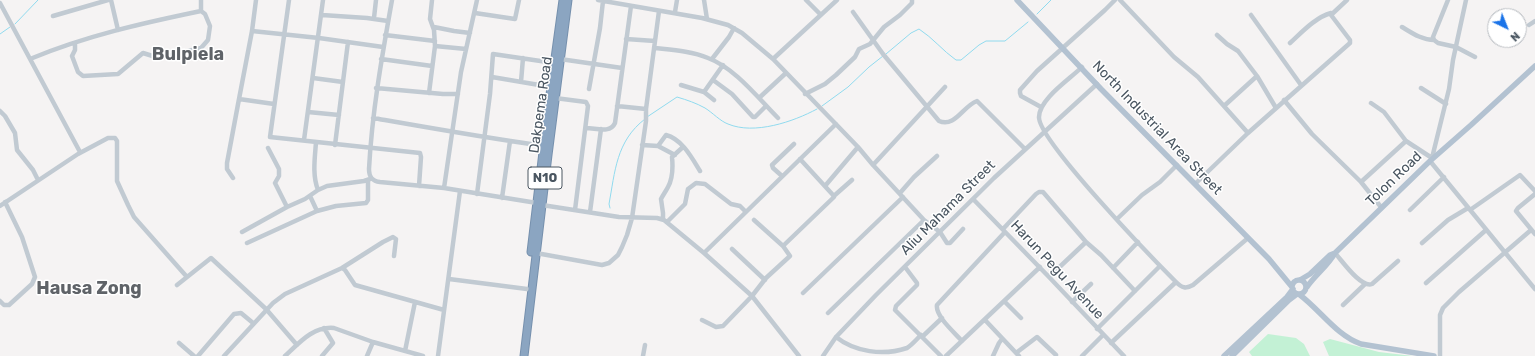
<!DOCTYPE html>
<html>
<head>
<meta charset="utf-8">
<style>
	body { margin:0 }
	#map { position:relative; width:1535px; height:356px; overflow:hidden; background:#f5f3f3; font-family:Rubik,sans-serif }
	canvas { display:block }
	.north { position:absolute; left:1487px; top:8px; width:40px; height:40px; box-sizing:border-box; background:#fff; border:1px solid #b7bbc0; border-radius:50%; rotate:137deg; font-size:11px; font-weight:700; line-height:16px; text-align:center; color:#4a5661 }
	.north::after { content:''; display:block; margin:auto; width:14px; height:18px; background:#1a73e8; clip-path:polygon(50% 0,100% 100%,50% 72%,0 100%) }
</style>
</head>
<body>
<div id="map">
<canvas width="1535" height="356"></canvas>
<div class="north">N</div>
</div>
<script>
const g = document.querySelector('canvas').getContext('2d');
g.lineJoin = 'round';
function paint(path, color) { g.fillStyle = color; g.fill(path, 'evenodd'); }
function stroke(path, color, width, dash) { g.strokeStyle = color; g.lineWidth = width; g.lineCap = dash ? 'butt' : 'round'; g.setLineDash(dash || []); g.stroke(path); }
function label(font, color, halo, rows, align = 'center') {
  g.font = font + ' Rubik,sans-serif'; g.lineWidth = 3; g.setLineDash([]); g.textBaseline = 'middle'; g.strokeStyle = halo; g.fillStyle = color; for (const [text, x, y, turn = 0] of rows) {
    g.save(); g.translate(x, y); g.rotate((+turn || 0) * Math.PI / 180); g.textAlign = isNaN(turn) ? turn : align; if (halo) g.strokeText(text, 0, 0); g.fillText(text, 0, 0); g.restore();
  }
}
const green = new Path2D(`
	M1268,334L1296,338L1304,344L1310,356H1252L1249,352Z
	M1330,339L1379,352L1413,356H1329L1323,342Z`);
const stream = new Path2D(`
	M1037,14L1051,0
	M15,24L38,0
	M0,34L10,27
	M886,54L911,33L919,29C933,38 943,51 956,60H961L979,45L986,41H1005L1028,22
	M822,106L848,87L869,67L883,56
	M647,117L677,97C687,100 696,103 705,108C713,113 720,121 728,124C754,135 793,122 817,109
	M610,208L609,204C615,172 616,141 645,119`);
const minor = new Path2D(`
	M111,0L118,30
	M289,0L270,137L420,153L421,157L419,186
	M392,0C382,56 372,112 369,169C369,177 372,181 380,182L444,188L537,203
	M598,0L702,18L728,25L742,33L773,59L858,147L873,165L924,220L940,232L947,243H950L963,229
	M704,0L707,19
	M806,0L821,15
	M1120,0L1174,57L1198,77L1248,133
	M1448,0L1433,37L1434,40L1438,43L1456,47L1475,57
	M0,3L80,152
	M675,12L677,0
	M853,12L883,54L939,121C955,128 963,106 977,101L1025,149
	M475,13L515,19L519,0
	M322,15L367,18L388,21
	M1251,15L1301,85
	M53,16L108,0
	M374,18L376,0
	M1529,25L1535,21
	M434,27L454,31L470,33
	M1402,27C1412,33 1422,40 1434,40
	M252,31L319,38L383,47
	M385,35L435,41
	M1217,35L1227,44L1238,51L1257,76L1276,108
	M626,39L655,41
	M75,43V50L72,56L78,72L83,76L118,74L143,53L159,58L201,48L208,40L210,26L205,14L201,11V0
	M1290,43C1302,32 1316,17 1331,13
	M435,46L466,49
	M654,48C672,50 691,51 708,58C735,68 758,98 778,118
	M30,59C85,36 143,23 201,11
	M381,59L432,66
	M560,59L622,68
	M712,59L729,37L734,28
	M773,59L837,0
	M1082,67C1070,79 1039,99 1039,117C1038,140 1154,260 1176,282C1182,288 1186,289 1193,285L1248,238
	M492,77L551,87
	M313,78L343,82
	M713,80L732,94L753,117H755L766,106
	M521,82L523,58
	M681,85L704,92L714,100
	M376,88L443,94H458
	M1421,88L1446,104
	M589,89L600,28L603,1
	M704,92L723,65
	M429,93L435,46L434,30L430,19L432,0
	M805,94L825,84L836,75L855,57L859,49L870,44L884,27L900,15L912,3V0
	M555,98L586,102L588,106L575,210
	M759,98L786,73
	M239,99L252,31L256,0
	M1284,100L1312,134L1361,182L1381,207
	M1371,103L1384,112L1406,141L1432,158L1449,89L1453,60L1466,0
	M617,106L646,109L659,11
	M1224,106L1257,76
	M1041,107L1021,96L1020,93V90L1037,71L1105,10L1115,0
	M0,111L5,116L15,133L17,150L33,170L38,180
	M308,112L339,115
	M373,118C430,128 486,138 544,146
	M586,128C596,128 610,134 615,123L631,6
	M304,140L323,0
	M316,142C315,157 312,175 318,190
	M335,145L348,42
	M642,145L658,146L675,155
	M658,146L666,135C682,139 692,158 700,171
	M268,148L279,169V176L275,183L287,207
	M800,159L833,195
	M1430,161L1535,289
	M873,165L945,87
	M782,176L773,168L772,165L794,144
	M233,178L227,169V163L239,99L274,104
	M1361,182L1406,141
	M1195,184L1248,133L1350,43V40L1331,15L1347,0
	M825,186L858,147
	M444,188L461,72L477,0
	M900,193L914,177L937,156
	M477,194L490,94L493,54L554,63
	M1535,194L1518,208L1516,211L1535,234
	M310,196L317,211
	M502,198L510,141
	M973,199L1049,277L1124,356
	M542,205L619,217L657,218L664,220L704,253L752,296L799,356
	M0,206L78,154L108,138H115L117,141V181L128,205L134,217L149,234L187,277
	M1410,210L1444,177
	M1470,210L1520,175L1535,191
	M590,212L601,129
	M663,219V213L661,199C663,195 666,191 668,187C673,178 673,167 672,157L683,147
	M1117,219L1142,195L1160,182L1177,165
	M667,222L685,204L688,189L696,183L705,184L731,204L740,206L746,212
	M1003,229L1036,194L1039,192H1043L1086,242L1101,255L1135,291
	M242,232L287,207L305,199L318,190L327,186L364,181L370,179
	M247,243L317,211L336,206L366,203L368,200V180
	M1422,243L1448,220L1468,208
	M783,246L834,197L833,195H835L852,180
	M732,249L765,280
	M536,253L602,265L609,263L618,255L622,247L627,235L632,218L646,121V109
	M704,253L836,124
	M1335,253C1343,262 1361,288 1372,284L1398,261
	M905,267L917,283V285L896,306L895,310L922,337
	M342,268L383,242L393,237L396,239L394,256
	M1113,268L1138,242
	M1049,277L1086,242
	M449,279L527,289
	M1426,283L1486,230
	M177,285L211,258L266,309L297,345
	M803,293L903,197
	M0,301L4,305H9L32,284L35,277L22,237L5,202
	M1004,301L1021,318
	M1072,302L1091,284
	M1343,305L1365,284
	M828,313L924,220
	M702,320L716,327L723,326L752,296L766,278L790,256L783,246L754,220
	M985,320L1019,356
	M1097,329L1160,266
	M836,337C855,352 883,356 907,348C912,345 916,340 921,335
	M962,341C955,333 935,316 937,305L1005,232
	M179,343L194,356
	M1111,343L1176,282
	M405,351L415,302
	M1016,353L1037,337L1056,355
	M198,356L234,314L241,313L253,323
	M224,356L273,303L285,294L342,268L345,270L355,285L444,310
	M285,356C299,343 313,326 334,328L373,342L423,356
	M322,356L333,343L324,328
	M367,356L373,342
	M438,356L460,191
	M643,356L645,345
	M823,356L836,337L876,295L994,178L1097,84
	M941,356L922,337L942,318
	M946,356L1040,267
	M993,356L999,343L1002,339
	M1082,356L1103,335
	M1440,356V315L1443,308L1459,292L1531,230`);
const major = new Path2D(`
	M1017,0L1101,89L1269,259L1292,287
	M1292 287a7 7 0 1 1 14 0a7 7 0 1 1-14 0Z
	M1300,280L1310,274L1330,255L1335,253
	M1307,287C1315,275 1328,266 1335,253L1430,161L1471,125L1535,66
	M1300,295C1320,310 1337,336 1361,344L1434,356
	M1224,356L1287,297L1293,289
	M1232,356L1289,300L1297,294`);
const highway = new Path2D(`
	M531,252L549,102L563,0
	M524,356L548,155L568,0`);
const shields = [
	[545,178,34]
];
const shieldNames = [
	["N10",545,178]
];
const streetNames = [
	["Dakpema Road",541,105,-82],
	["North Industrial Area Street",1157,128,46],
	["Tolon Road",1394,179,-44],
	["Aliu Mahama Street",948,208,-45],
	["Harun Pegu Avenue",1057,270,47]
];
const districtNames = [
	["Bulpiela",188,55],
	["Hausa Zong",89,289]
];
paint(green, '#c3f1d5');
stroke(stream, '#90daee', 1);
stroke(highway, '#7690ad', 9);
stroke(minor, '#c1cad2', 4.5);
stroke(major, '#b3c2d1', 5.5);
stroke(highway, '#8ba5c1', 7);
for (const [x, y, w] of shields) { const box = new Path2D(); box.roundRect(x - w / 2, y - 11, w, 22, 3); g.fillStyle = '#fff'; g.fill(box); stroke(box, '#4a5661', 1); }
label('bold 13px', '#4a5661', null, shieldNames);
label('14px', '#4a5661', '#fff', streetNames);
label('bold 18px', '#5f6368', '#fff', districtNames);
</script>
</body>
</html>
